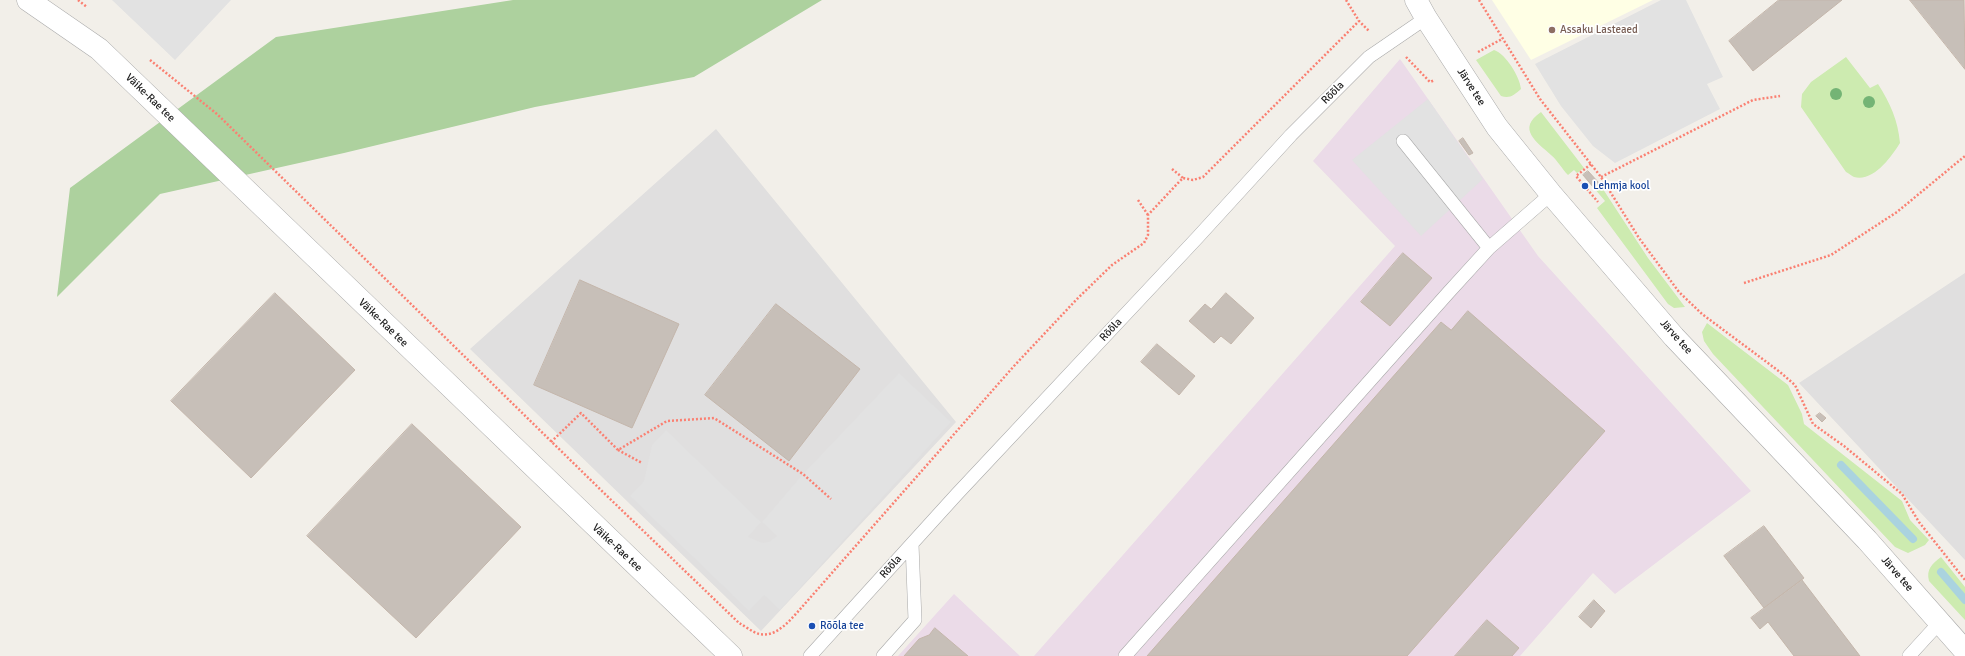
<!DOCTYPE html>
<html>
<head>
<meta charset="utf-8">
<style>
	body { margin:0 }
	canvas { display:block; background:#f2efe9 }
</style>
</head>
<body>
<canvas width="1965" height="656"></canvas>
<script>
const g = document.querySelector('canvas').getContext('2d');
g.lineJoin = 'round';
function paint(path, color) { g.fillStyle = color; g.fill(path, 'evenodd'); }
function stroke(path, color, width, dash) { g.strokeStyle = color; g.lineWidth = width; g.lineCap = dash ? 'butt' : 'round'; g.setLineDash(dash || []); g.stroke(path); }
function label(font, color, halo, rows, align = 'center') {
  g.font = font + ' Signika,sans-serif'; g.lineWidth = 3.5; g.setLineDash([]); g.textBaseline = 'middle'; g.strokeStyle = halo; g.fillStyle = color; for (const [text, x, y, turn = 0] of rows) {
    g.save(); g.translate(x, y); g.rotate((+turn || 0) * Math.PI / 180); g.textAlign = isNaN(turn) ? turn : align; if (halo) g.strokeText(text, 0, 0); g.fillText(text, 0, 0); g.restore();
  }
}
const residential = new Path2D(`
	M716,129L956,422L761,631L470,349Z
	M1965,273V560L1799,383Z`);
const industrial = new Path2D(`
	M1400,59L1538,256L1751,491L1615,594L1593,573L1520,656H1034L1395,246L1313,161Z
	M954,594L1020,656H898Z`);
const education = new Path2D(`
	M1492,0H1653L1531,60Z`);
const grass = new Path2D(`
	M1494,50C1506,54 1520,77 1521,89C1514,95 1510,99 1501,96L1476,60Z
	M1846,57L1870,88L1878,84C1890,103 1898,120 1900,143C1891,157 1874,182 1854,177C1852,176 1848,173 1846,172L1801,107L1802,94L1811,82Z
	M1541,112L1584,168L1577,173L1574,170L1568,175C1562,169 1558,161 1551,155C1537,142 1516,129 1541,112Z
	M1599,183L1648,258L1685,307L1674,308L1668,304L1597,208L1605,201L1594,188Z
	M1707,323L1788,385L1802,414L1804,424L1902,501L1910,520L1929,540L1925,545L1908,553L1895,547L1713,354L1704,341L1702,332Z
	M1941,557L1965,587V620L1929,581C1926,569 1932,564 1941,557Z`);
const forest = new Path2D(`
	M513,0H822L694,77L535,107L344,153L160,194L57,297L70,188L276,37Z`);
const parking = new Path2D(`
	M112,0H231L175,60Z
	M1661,0H1686L1723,77L1707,84L1720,109L1615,163L1593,146L1561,106L1535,64Z
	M1428,99L1483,179L1421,236L1352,160Z
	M899,373L951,422L780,610L764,595L749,611L630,496L644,481L652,445L666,430L761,522L748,537L762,543L769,542L777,536L762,522L803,474Z`);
const stream = new Path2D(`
	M1841,465L1913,539
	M1941,572L1965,600`);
const building = new Path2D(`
	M1779,0H1842L1753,71L1729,41Z
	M1910,0H1964L1965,69Z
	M1463,138L1473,153L1469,155L1459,141Z
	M1588,171L1599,183L1594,188L1583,175Z
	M1403,253L1432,278L1390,326L1361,302Z
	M580,280L679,324L632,428L534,385Z
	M275,293L355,370L251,478L171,401Z
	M1226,293L1254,318L1231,344L1221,336L1214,343L1189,321L1205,304L1211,309Z
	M776,304L860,369L789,461L705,395Z
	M1468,311L1605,431L1407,656H1147L1441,322L1451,330Z
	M1157,344L1195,376L1179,395L1141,362Z
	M1820,413L1826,418L1822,422L1816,416Z
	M412,424L521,527L416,638L307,536Z
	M1764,526L1804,578L1764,608L1724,556Z
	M1802,580L1860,656H1794L1768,622L1760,629L1751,618Z
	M1594,600L1605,611L1591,628L1579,617Z
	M1487,620L1519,648L1512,656H1455Z
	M935,628L968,656H904L919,639L929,635Z`);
const path = new Path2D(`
	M78,0L87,7
	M1346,0L1359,21L1369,31
	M1479,0L1540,99L1601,177L1639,238L1679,292L1702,314L1780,372L1795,385L1813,424L1844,446L1902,494L1919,522L1965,580
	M1478,52L1502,39
	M1406,57L1430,82L1435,80
	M150,60L217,114L606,495L739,623C745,626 752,632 759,634C777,638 791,619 802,607L1014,366L1077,299L1112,265L1144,243L1148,235V215L1178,183L1183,178L1193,180L1203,177L1359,21
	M1591,164L1576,176L1598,202
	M1172,169L1183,178
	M1601,177L1753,100L1780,96
	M1138,200L1148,215
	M1744,283L1831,255L1897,212L1965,156
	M551,442L581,413L618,450L667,421L714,418L803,474L831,499
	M618,450L642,463`);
const service = new Path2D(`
	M1403,141L1489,248
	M810,656L957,494L1197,238L1291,135L1369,57L1426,18
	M883,656L915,620L912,544
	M1125,656L1448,293L1489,248L1551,194
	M1909,656L1940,622`);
const minor = new Path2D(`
	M28,0L99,49L731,656`);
const tertiary = new Path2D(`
	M1416,0L1426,18L1497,127L1551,194L1674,337L1867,540L1965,651`);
const trees = [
	[1836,94],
	[1869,102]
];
const markers = [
	[1552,30,4,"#8d6e63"],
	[1585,186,4,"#1a4fb4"],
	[812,626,4,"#1a4fb4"]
];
const educationNames = [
	["Assaku Lasteaed",1560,30]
];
const streetNames = [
	["Järve tee",1471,87,57],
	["Rõõla",1333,93,-45],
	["Väike-Rae tee",150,98,44],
	["Väike-Rae tee",383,323,44],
	["Rõõla",1111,330,-47],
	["Järve tee",1676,337,48],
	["Väike-Rae tee",617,548,43],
	["Rõõla",891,567,-48],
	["Järve tee",1897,574,49]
];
const transitNames = [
	["Lehmja kool",1593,186],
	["Rõõla tee",820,626]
];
paint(residential, '#e0dfdf');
paint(industrial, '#ebdbe8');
paint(education, '#ffffe5');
paint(grass, '#cdebb0');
paint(forest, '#add19e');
paint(parking, '#e2e2e2');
stroke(stream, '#aad3df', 8);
paint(building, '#c7bfb8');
stroke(building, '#c4b6ab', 1);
stroke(service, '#a9a9a9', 14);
stroke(minor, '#a9a9a9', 23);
stroke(tertiary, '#a9a9a9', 23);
stroke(path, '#fa8072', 2.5, [2, 2]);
stroke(service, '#fff', 13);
stroke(minor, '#fff', 22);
stroke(tertiary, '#fff', 22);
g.fillStyle = '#74b475';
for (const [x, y] of trees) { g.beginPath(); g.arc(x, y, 6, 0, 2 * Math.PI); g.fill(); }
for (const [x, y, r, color] of markers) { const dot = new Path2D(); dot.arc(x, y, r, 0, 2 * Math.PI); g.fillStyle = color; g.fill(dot); stroke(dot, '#fff', 1.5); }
label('11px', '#785e54', '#fff', educationNames, 'left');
label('11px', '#222', '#fff', streetNames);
label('11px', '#164399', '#fff', transitNames, 'left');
</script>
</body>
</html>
